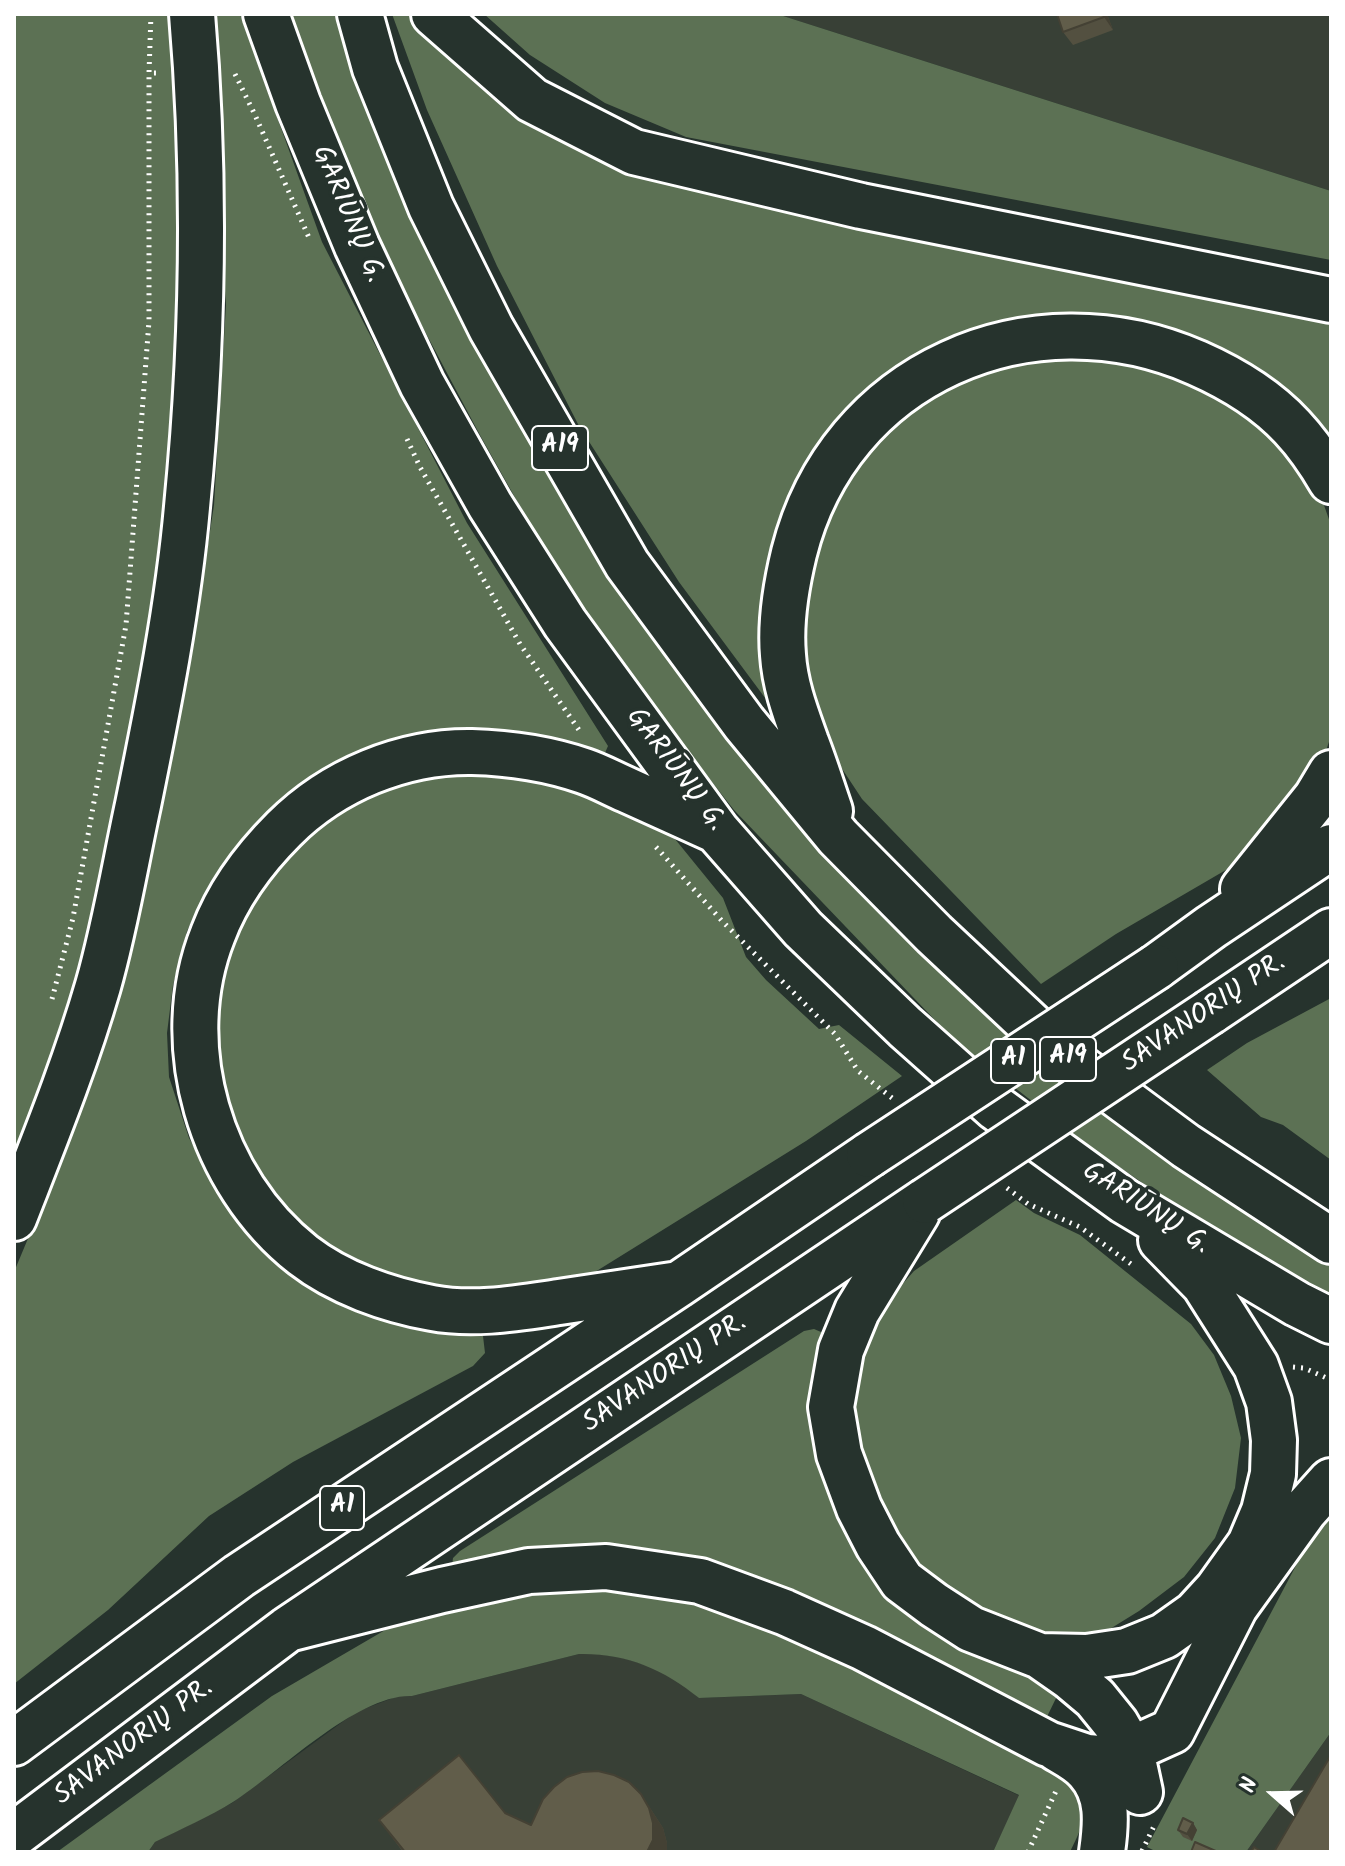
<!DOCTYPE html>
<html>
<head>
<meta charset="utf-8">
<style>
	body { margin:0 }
	#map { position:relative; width:1345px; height:1866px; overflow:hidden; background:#26332d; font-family:Kalam,sans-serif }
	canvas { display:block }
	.frame { position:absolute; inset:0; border:16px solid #fff; pointer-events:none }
	.north { position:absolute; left:1233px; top:1754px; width:80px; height:80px; -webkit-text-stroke:6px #26332d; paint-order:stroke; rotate:290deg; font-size:22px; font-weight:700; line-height:32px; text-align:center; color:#fff }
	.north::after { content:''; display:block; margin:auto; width:28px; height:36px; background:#fff; clip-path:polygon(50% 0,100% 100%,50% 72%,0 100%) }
</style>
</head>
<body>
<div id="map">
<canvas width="1345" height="1866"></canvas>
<div class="frame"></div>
<div class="north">N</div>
</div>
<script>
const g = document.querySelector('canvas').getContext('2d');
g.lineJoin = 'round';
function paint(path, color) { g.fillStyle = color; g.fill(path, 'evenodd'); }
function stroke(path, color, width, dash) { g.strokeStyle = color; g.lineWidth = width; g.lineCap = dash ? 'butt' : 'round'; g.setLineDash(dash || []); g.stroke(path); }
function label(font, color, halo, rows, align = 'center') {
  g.font = font + ' Kalam,sans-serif'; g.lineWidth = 7; g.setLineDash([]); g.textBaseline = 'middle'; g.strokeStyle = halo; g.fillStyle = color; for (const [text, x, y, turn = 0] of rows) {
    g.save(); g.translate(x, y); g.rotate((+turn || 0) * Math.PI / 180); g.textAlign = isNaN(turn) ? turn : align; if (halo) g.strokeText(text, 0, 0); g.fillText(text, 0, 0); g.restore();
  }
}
const built = new Path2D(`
	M777,14H1331V191Z
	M579,1654H598L623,1658L652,1667L676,1679L699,1698L801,1694L1020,1796L993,1852H148L155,1842L232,1803L356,1712L398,1696H412Z
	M1331,1732V1852H1246Z`);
const green = new Path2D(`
	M14,14H173L184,309L158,605L102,892L57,1057L14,1183Z
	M205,14H240L322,242L467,523L608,746L601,762L475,737L247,837L211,881L187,931L173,985L167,1033L169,1077L189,1138L220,1194L261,1241L311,1288L358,1312L411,1329L453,1331L475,1330L483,1336L485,1353L473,1366L293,1462L209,1516L108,1610L14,1684V1272L57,1169L106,1029L149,865L186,687L214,505L226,305Z
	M292,14H335L359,89L455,306L530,443L618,584L713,715L1299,1244L1331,1264V1298L1298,1280L1173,1204L1092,1148L955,1041L734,810L614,657L535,533L481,437L396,277L327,119Z
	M392,14H417L544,119L1331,315V445L1200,344L1108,315L1007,322L845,414L805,467L779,530L767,601L777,714L679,582L579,426L497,266L427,110Z
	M484,14H777L1331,191V260L686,137L605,103L530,55Z
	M1060,353L1134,361L1188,377L1238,405L1283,444L1320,494L1331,525V736L1321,765L1283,818L1231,867L1116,934L1041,984L862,799L825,743L796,632L816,521L881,430L941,386L998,365Z
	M498,769L575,786L632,809L675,839L723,898L746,957L766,980L819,1029L839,1025L902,1076L806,1141L595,1272L529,1294L464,1298L330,1259L281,1213L216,1095L209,1022L223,952L255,889L300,836L360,796L428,772Z
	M1331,998V1160L1283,1125L1261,1117L1207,1070L1247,1043Z
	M1016,1200L1034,1213L1080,1235L1191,1324L1214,1355L1231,1396L1241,1438L1235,1488L1215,1538L1184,1577L1139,1611L1084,1645L1020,1636L910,1566L851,1444L854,1359L877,1313L914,1271Z
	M814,1329L821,1332L825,1342L829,1484L1005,1664L1060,1690L1042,1727L822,1614L452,1566L453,1558L460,1551L804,1331Z
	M1331,1507V1732L1246,1852H1157L1147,1847L1309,1541Z
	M612,1583L750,1613L1055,1763C1063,1771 1076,1781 1082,1791C1092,1810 1078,1835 1070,1852H993L1019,1795L801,1694L699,1698C663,1669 626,1653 579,1654L412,1696C357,1694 280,1772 233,1802C209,1817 181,1829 155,1842L148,1852H57L272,1696L404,1619L462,1601Z`);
const path = new Path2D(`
	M151,14L149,73H161
	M235,74L255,115L310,240
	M407,439L420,467L520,644L579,730
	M656,847L723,922L835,1034L858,1071L892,1098
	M52,999L73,918L126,625L149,321V73
	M1007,1188L1028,1204L1080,1227L1131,1264
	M1293,1367L1304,1368L1331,1380
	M1142,1851L1155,1824
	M1028,1852L1056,1791`);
const highway = new Path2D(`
	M266,14L298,103L357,246L422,384L490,505L565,623L717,831L803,929L905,1027L996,1108L1124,1201L1297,1304L1331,1321
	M360,14L375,68L431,207L491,328L627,564L744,723L838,837L934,934L1063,1055L1186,1146L1331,1241
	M434,14L532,100L634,152L861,206L1331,300
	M830,811C822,788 815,765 806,742C796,714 785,686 783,655C780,621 786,586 794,553C839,373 1030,290 1197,363C1231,378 1266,399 1292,427C1307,443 1320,462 1331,481
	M1243,889L1316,798L1331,773
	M1156,967L1211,927L1331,847
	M1210,1012L1331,931
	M917,1213L857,1311L841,1350L831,1407L839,1454L859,1508L878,1545L902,1581L934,1605L971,1629L1040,1656L1070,1677L1095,1698L1116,1724L1131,1750L1140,1792
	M14,1218C44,1141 75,1065 98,986C115,927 125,865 138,805C158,707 178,607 187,507C203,344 206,177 192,14
	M679,1284C639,1290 599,1296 559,1302C518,1308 474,1316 432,1308C388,1300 339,1283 303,1255C210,1182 169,1044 213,934C228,894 254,859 284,829C333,780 403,751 472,752C509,753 549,759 584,771C599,776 613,784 627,790C656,803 684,816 713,829
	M288,1629L442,1590L529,1571L606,1567L700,1581L784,1612L864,1648L1048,1744L1087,1757L1110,1759L1172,1731L1235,1607L1305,1510L1331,1481
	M1040,1656L1087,1657L1127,1651L1164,1636L1195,1614L1217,1590L1250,1544L1264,1511L1273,1474L1274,1440L1269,1402L1256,1366L1204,1284L1161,1240
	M14,1743L239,1576L679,1284L869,1155
	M1056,1748C1066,1754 1080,1761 1088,1771C1109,1794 1106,1824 1102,1852
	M14,1835L288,1629L925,1201`);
const highwayBridge = new Path2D(`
	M869,1155L1156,967
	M925,1201L1210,1012`);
const wall = new Path2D(`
	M1107,14L1113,30L1073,45L1063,32Z
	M641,1794L663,1828L667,1843V1852H403L379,1820L505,1813L531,1825Z
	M1193,1823L1197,1830L1192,1841L1183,1837L1178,1830Z`);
const shadedWall = new Path2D(`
	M1103,14H1107L1113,30L1104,17Z
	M641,1794L663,1828L667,1843V1852H647Z
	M1193,1823L1197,1830L1192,1841L1187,1834Z`);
const building = new Path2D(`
	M1057,14H1103L1104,17L1063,32Z
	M459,1755L505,1813L531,1825L543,1799L554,1787L567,1777L582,1772L598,1771L614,1775L629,1782L641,1794L649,1808L653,1823V1840L647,1852H405L379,1820Z
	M1331,1755V1852H1274Z
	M1183,1818L1193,1823L1187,1834L1178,1830Z
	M1195,1842L1218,1852H1191Z
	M1254,1847L1262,1852H1251Z`);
const shields = [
	[560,448,56],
	[1068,1059,56],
	[1013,1061,44],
	[342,1508,44]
];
const shieldNames = [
	["A19",560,448],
	["A19",1068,1059],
	["A1",1013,1061],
	["A1",342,1508]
];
const streetNames = [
	["GARIŪNŲ G.",346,215,67],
	["GARIŪNŲ G.",674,771,53],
	["SAVANORIŲ PR.",1205,1015,-34],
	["GARIŪNŲ G.",1145,1210,33],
	["SAVANORIŲ PR.",666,1375,-34],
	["SAVANORIŲ PR.",135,1744,-37]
];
paint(built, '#384036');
paint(green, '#5c7154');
stroke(highway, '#fff', 50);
stroke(path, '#fff', 5, [2, 6]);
stroke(highway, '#26332d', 44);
stroke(highwayBridge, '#fff', 50, []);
stroke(highwayBridge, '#26332d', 44);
paint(wall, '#535040');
paint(shadedWall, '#444134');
paint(building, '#615d4a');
stroke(building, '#444134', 2);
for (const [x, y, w] of shields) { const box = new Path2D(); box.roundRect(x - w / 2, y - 22, w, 44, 6); g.fillStyle = '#26332d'; g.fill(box); stroke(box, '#fff', 2); }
label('bold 26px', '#fff', null, shieldNames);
label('28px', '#fff', '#26332d', streetNames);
</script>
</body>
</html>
